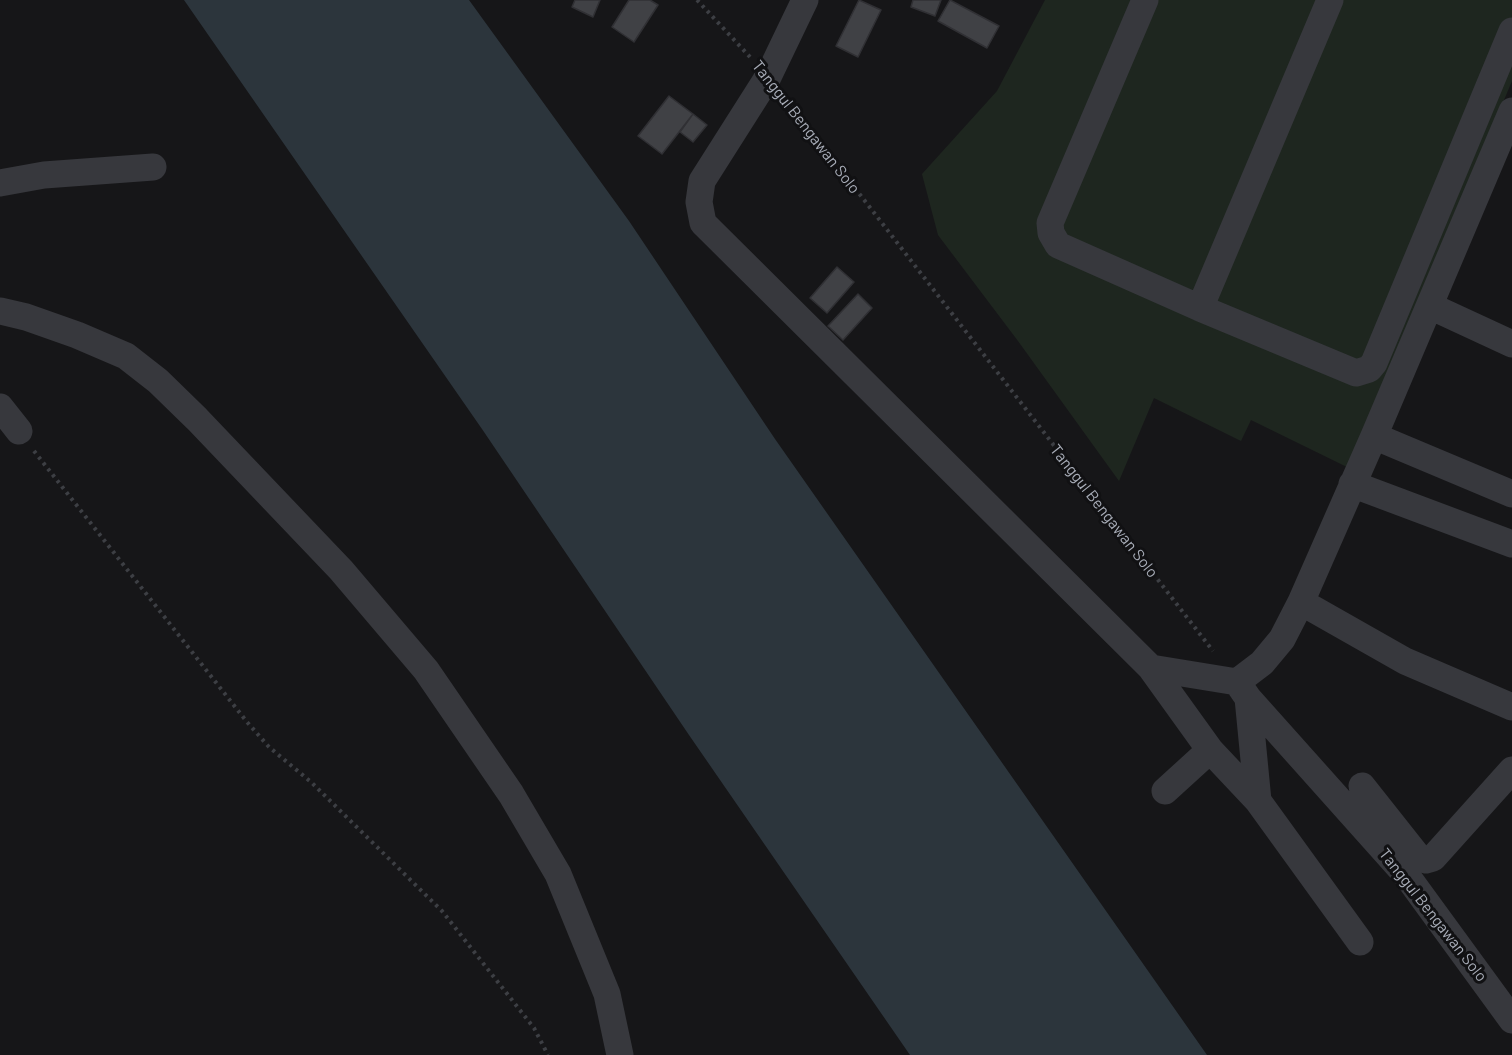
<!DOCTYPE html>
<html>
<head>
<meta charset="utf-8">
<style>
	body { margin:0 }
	canvas { display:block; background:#161618 }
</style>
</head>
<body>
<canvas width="1512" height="1055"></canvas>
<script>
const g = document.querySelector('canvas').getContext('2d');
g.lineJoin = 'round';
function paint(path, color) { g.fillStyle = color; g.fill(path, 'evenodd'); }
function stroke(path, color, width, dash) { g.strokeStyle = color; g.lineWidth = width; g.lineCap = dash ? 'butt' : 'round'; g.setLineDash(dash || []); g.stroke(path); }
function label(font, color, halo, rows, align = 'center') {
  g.font = font + ' Barlow,sans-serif'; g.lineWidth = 6; g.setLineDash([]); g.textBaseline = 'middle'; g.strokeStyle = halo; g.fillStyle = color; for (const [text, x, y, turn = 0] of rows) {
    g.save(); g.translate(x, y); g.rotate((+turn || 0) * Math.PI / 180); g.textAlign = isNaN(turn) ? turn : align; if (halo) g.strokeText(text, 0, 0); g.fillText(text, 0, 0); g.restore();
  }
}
const green = new Path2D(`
	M1045,0H1512V81L1349,468L1251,420L1241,441L1154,398L1119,481L1018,341L938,235L922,174L997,91Z`);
const water = new Path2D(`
	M184,0H469L629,221L775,439L1207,1055H910L689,735L482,429Z`);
const building = new Path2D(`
	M575,0H600L593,17L572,7Z
	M629,0H650L658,5L634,42L612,27Z
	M859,0L881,10L858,57L836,46Z
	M913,0H941L935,16L911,7Z
	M950,0L999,26L987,48L938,21Z
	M669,96L693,114L662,154L638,136Z
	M693,114L707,125L693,142L680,132Z
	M837,267L854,282L827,313L810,298Z
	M858,294L872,308L843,340L828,326Z`);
const path = new Path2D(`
	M697,0L750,57
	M786,99L1213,651
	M34,451L247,722L269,747L311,782L442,911L534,1028L548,1055`);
const minor = new Path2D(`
	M805,0L768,77L702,181L699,202L703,223L1151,668L1237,682L1262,663L1282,639L1301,602L1374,436L1512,111
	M1145,0L1050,223L1051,233L1058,245L1200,308L1356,373L1369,369L1374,363L1512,31
	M0,183L44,175L153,167
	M1430,306L1512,344
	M1200,308L1330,0
	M0,311L26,317L77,335L126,356L158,381L197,419L341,570L426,670L511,794L558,874L607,994L620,1055
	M0,407L19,431
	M1374,436L1512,494
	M1352,484L1512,544
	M1301,602L1405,661L1512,707
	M1151,668L1210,750
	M1237,682L1248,698L1407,876L1512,1020
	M1248,698L1258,801L1360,942
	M1362,786L1419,858L1426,860L1433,858L1512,770
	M1165,791L1210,750L1258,801`);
const streetNames = [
	["Tanggul Bengawan Solo",806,127,52],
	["Tanggul Bengawan Solo",1104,511,52],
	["Tanggul Bengawan Solo",1433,915,52]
];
paint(green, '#1e261f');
paint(water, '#2c353c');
paint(building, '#404145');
stroke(building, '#303034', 1.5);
stroke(path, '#3d3f44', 4, [3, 4.5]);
stroke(minor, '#37383d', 27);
label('16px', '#a8adb8', '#111113', streetNames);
</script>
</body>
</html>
